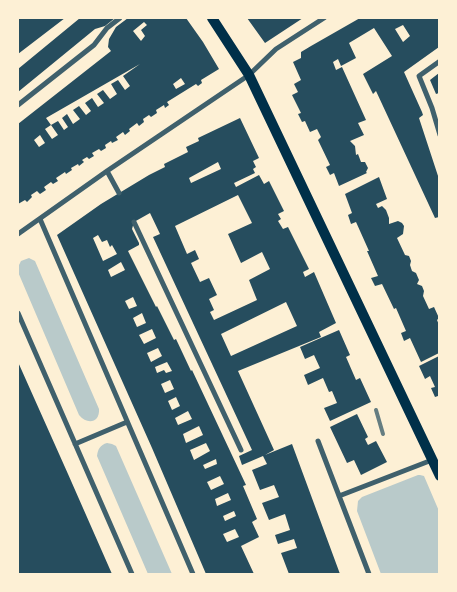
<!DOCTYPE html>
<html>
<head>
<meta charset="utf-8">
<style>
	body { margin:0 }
	#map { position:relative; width:457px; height:592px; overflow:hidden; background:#fdf0d5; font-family:"Sofia Sans Condensed",sans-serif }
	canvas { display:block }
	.frame { position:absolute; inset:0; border:19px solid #fdf0d5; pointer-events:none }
</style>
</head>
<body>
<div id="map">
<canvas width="457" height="592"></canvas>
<div class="frame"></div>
</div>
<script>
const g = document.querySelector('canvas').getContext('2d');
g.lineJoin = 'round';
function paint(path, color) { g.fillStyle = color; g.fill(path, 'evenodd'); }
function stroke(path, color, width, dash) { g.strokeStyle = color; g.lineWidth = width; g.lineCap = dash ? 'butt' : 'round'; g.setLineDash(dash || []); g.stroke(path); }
const green = new Path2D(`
	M29,258L35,261L99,409C100,423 87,425 79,415L18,272V267L21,261Z
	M107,443L112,444L116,446L172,574H148L97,456C98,449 100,445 107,443Z
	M418,475H420L424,476L439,511V574H381L357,511L358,501L362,497Z`);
const building = new Path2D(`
	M18,18H65L18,54Z
	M80,18H115L105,26L95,29L18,92V69Z
	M128,18H186L203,42L219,69L201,80L202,83L198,86L196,84L167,102L169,105L165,108L164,105L156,110L157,113L151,117L149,115L143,119L144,122L139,126L137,123L129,129L130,131L125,135L123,132L116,137L118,140L112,143L111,141L105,145L106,148L101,151L99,149L92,153L94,156L89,159L87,157L82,160L84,162L79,166L78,164L71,168L72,170L66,174L65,172L56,178L58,181L53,184L51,182L44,187L46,190L40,194L37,191L31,195L32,197L27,202L25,200L18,204V124L111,51L108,47L109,39L116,27ZM144,22L147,25L141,30L145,36L141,41L133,31ZM140,64L123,76L130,86L125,90L118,80L111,84L117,94L110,99L103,90L97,94L104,103L98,107L92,98L85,103L91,111L86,115L79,106L73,110L80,119L73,124L67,114L62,118L68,127L64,130L58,121L51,125L46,118ZM181,78L185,84L176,89L173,84ZM51,125L58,135L52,139L45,129ZM40,135L45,143L39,147L34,140Z
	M247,18H283L284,19L287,18H303L265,43Z
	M360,18H439V47L404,72L422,112L423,115L419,118L439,179V217L435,218L376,91L373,94L363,74L392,56L374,28L349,43L356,58L341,66L338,59L333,62L336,70L342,67L366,120L358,123L364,135L350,141L355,146L356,155L358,154L361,162H365L368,168L366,172L367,173L339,186L334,173L330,175L326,167L330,165L318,140L321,137L317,129L310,132L305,121L302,122L298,114L301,113L292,95L298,92L294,84L301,80L293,62L301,58V52L311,46ZM403,25L410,36L403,42L395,29Z
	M439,73V93L436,94L430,80Z
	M240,118L259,158L253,161L256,167L253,169L255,173L234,183L236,187L259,175L264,184L269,181L284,211L278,214L281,219L278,221L283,229L288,227L309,269L303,272L305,277L314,272L336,323L319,332L321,337L238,371L274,450L265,455L292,444L340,574H289L281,553L297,548L294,539L278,544L275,535L290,530L285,514L269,520L262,503L279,497L274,485L260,490L252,470L267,464L263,456L242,465L239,456L252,450L153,237L160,234L150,213L134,222L132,229L139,243V245L128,251L156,307L157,306L174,340L176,339L191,371L192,370L246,485L243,486L257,519L252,522L259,537L241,546L254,574H206L152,448L57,235L101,204L149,175L165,167L164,164L188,152L186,147L199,141L198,138ZM218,162L221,169L191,183L189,178ZM238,195L252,223L228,234L241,263L262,252L270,269L249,280L257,300L214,320L210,312L214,310L209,299L217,295L209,278L200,282L191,263L199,259L195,250L187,254L175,226ZM98,235L102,242L107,240L110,247L112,245L117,254L103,261L93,238ZM121,262L125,270L111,277L108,270ZM133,297L137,306L129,309L125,301ZM286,302L297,326L231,356L221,334ZM142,313L146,323L137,327L133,318ZM152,329L156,338L144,344L139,335ZM158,348L162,356L151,362L147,353ZM167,362L172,371L166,373L164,370L157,373L155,367ZM170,380L174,389L165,393L161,384ZM176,397L180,406L172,410L168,401ZM188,411L192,419L178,425L175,418ZM199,426L203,435L186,443L183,434ZM206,443L210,451L194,460L190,450ZM216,459L217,464L205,469L203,465ZM220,476L224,484L211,490L207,482ZM228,493L231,500L217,506L215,499ZM234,511L236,516L225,521L223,516ZM235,529L239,537L227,542L223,534Z
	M379,177L387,199L376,204L378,208L382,206L386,210L389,218V224L398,221L402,223L404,226L403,234L397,238L405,255L409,256L411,261L410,265L412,271L416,273L419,280L417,284L422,286L424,291L423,296L429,309L434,307L439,318L437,320L439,325V353L421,362L410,338L404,341L401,333L406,331L396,308L394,309L382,284L375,286L371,278L378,276L367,251H369L356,222L351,224L348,215L352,213L345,194Z
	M339,330L350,355L346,357L356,380L360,378L371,402L330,421L324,408L337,403L332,391L329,392L323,378L308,385L304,375L320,368L314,355L305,359L300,347Z
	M439,356V399L438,396L435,397L431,388L435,387L430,376L425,379L419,366Z
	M18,362L68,474L112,574H18Z
	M357,414L368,437L365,439L368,445L376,441L387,462L361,475L354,460L347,463L330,427Z`);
const minor = new Path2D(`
	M440,61L419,76L432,108L440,135
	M18,105L94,45L107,28L120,18
	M107,171L119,193
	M40,219L193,574
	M134,222L241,450
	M18,234L107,171L249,75L276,49L324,18
	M18,313L132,574
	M318,441L369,574
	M75,444L127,422
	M339,496L432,460`);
const secondary = new Path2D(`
	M212,18L249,75L440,476`);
const rail = new Path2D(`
	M376,410L383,434`);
paint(green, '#b9caca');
paint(building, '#264d5e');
stroke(minor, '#3f606c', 5);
stroke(secondary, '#003049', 10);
stroke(rail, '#657d81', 4);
</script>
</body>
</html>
